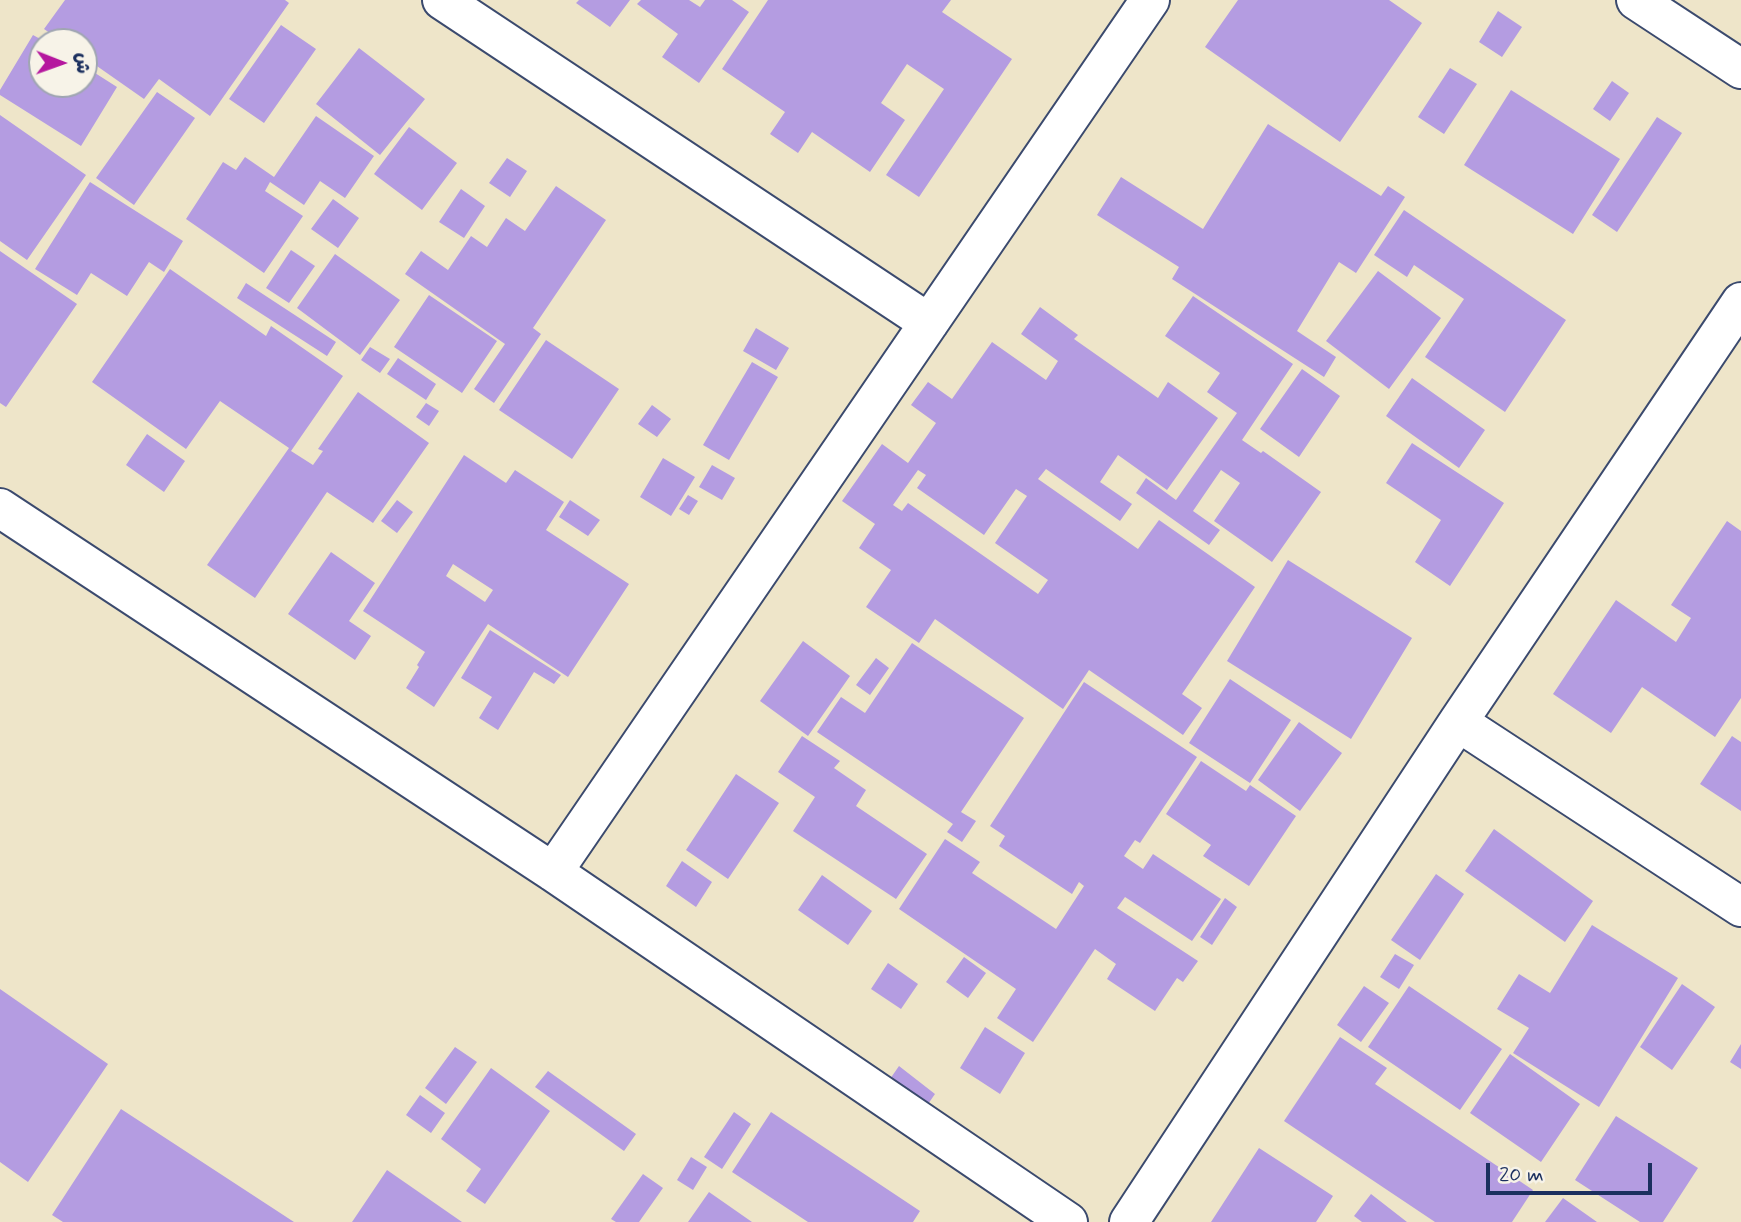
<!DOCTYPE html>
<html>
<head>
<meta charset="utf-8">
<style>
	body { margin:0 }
	#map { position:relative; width:1741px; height:1222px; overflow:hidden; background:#eee5c9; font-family:Mynerve,"Playpen Sans Arabic",sans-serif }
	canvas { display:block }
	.north { position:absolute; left:28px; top:28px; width:70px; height:70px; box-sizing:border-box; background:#f7f3e8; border:2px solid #9fa5b1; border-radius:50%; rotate:91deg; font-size:19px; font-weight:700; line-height:28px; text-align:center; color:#1b2f5e }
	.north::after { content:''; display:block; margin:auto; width:24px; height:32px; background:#b5179e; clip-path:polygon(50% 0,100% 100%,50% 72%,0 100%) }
	.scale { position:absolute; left:1486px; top:1163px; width:166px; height:32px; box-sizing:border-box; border:4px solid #1b2f5e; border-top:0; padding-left:9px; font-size:21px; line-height:24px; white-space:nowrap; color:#1b2f5e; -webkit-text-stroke:5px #f7f3e8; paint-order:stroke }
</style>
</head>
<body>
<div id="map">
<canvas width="1741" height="1222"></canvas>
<div class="north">ش</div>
<div class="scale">20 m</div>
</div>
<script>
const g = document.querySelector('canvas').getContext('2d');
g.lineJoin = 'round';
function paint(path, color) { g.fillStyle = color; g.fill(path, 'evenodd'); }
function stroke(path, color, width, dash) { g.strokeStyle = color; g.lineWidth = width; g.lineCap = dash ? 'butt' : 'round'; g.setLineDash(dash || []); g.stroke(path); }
const building = new Path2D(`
	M65,0H285L289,3L210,116L159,79L144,99L84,57V42H63L44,29Z
	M579,0H630L610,27L576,3Z
	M641,0H689L700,7L705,0H732L749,12L699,83L662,57L678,34L637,4Z
	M768,0H951L942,12L1012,59L919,197L886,175L944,89L907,64L881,103L905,120L870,172L812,132L798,153L770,134L785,112L722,69Z
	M1238,0H1389L1422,23L1340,142L1205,47Z
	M1498,11L1522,27L1502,57L1479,42Z
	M281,25L316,49L264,123L229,99Z
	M33,35L42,40V84H84V66L117,87L81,146L0,95V90Z
	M359,48L425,99L380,155L316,104Z
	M1450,68L1477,84L1444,134L1418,117Z
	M1612,81L1629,93L1610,121L1593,109Z
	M1511,90L1620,159L1573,234L1464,165Z
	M157,92L195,118L134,205L96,178Z
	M0,115L86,175L27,260L0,241Z
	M316,116L374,156L345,198L320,181L304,205L270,182L265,191L303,216L264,273L186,219L223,162L236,170L245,157L274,177Z
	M1657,117L1682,133L1617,232L1592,215Z
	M1268,124L1381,196L1388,186L1405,197L1356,273L1339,262L1297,331L1336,357L1324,377L1172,279L1179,267L1097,215L1121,177L1203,229Z
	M409,127L457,163L422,210L374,174Z
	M507,158L527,171L510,197L489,183Z
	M90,182L183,241L164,272L149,262L127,296L91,273L77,295L35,269Z
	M556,186L606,220L533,328L541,334L494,403L474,389L505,344L405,274L421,251L448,270L471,236L487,247L506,218L525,231Z
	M461,189L485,206L464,238L439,222Z
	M333,199L359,218L338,248L311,229Z
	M1404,210L1566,320L1505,412L1425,357L1464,299L1414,265L1407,277L1374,255Z
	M291,250L315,266L289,303L266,288Z
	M0,251L77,304L6,407L0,403Z
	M335,254L400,300L360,355L297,308Z
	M170,269L266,336L271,326L343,376L291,451L313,465L323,451L318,449L358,392L429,443L373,523L327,492L255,598L207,565L289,448L220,401L186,449L92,382Z
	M1378,271L1441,318L1389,389L1326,341Z
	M246,283L336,342L327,356L237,298Z
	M429,295L497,341L462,393L394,347Z
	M1193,296L1293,364L1242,440L1261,453L1263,451L1321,492L1272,562L1214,521L1240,483L1221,470L1193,511L1220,530L1209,545L1136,493L1146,478L1176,500L1237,413L1207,392L1220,373L1165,336Z
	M1040,307L1078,335L1074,339L1158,398L1168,382L1218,418L1167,490L1118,455L1100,482L1132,504L1120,521L1046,469L1038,479L1138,549L1159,520L1255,587L1182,694L1202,708L1183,735L1089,670L1063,709L935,619L919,643L866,607L891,570L859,548L875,524L842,501L882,444L908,463L936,423L911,405L928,382L952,399L992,342L1046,380L1058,361L1021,334ZM918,470L926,475L917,488L984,535L1016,489L1027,496L995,543L1048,580L1038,594L908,503L902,511L893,505Z
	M756,328L789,348L776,370L743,351Z
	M546,340L619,389L572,459L499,410Z
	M370,347L390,359L380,373L361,360Z
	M398,358L436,384L426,400L387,374Z
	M752,362L778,377L729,460L703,445Z
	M1302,369L1340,396L1299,457L1260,429Z
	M1412,378L1485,430L1459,468L1386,416Z
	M426,403L439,411L429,426L416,417Z
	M652,405L671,419L657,437L638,424Z
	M147,434L185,461L164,492L126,465Z
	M1412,443L1504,503L1450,586L1415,562L1441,520L1386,483Z
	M464,455L506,483L515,470L564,502L546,530L629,584L568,677L488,624L434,707L406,688L419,667L417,665L425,652L363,611ZM453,564L493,590L485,602L446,576Z
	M663,458L695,477L671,516L640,497Z
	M712,465L735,478L722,500L699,487Z
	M688,495L698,501L689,515L679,509Z
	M397,500L413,512L397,533L381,521Z
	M570,500L600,520L588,536L559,517Z
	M1727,521L1741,531V698L1715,737L1642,687L1611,733L1553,694L1616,600L1676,642L1691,618L1671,605Z
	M331,552L375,583L349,621L371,636L355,660L288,614Z
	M1288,560L1412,638L1351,739L1227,661Z
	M490,630L561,675L554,684L534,672L498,730L479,718L492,697L461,678Z
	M803,641L850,676L808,736L760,701Z
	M912,643L1024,718L961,812L976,821L962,842L947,832L953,824L817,732L841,697L865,713Z
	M876,658L889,668L870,695L856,685Z
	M1230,679L1291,720L1250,783L1189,743Z
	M1084,682L1197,757L1140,843L1135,840L1124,856L1143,869L1153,854L1221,899L1192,941L1125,897L1117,908L1198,961L1183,982L1177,978L1155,1011L1107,979L1116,964L1095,949L1033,1042L997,1018L1016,989L899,909L945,839L980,862L972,873L1056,929L1084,886L1079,882L1072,894L999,846L1005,836L990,826Z
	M1299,722L1342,753L1300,811L1258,780Z
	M802,736L840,761L834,768L866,790L856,806L927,854L896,899L793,831L815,797L778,772Z
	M1732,736L1741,742V811L1700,784Z
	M1201,761L1246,791L1250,785L1296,816L1249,886L1203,856L1211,845L1166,814Z
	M736,774L779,803L728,879L686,850Z
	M1494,829L1593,901L1565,942L1465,871Z
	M682,861L712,882L696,907L666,886Z
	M1436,874L1464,894L1420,960L1391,940Z
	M822,875L872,911L848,945L798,910Z
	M1225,898L1237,907L1212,945L1200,937Z
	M1592,925L1678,978L1599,1107L1513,1053L1529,1028L1497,1009L1519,974L1550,993Z
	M1395,954L1414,965L1399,989L1380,977Z
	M964,957L986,973L968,998L946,982Z
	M888,963L918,984L901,1009L871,989Z
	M1682,984L1715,1007L1672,1070L1640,1047Z
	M1364,986L1389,1003L1361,1042L1337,1025Z
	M1409,986L1502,1049L1460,1110L1368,1047Z
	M0,989L108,1064L28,1182L0,1162Z
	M985,1027L1025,1053L1000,1094L960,1068Z
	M1340,1037L1387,1068L1375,1084L1533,1190L1512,1222H1435L1284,1121Z
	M1741,1044V1069L1730,1062Z
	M455,1047L477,1062L446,1104L425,1088Z
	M1510,1054L1580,1104L1541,1162L1470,1113Z
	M899,1066L935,1094L926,1107L890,1079Z
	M491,1068L550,1111L485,1204L466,1191L481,1169L441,1139Z
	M548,1071L636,1134L624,1151L535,1087Z
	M420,1095L445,1113L431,1133L406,1115Z
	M121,1109L294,1222H63L52,1215Z
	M734,1112L751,1124L722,1169L704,1157Z
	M771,1112L920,1211L913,1222H808L732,1172Z
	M1616,1116L1698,1168L1663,1222H1640L1575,1180Z
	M1259,1148L1333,1196L1316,1222H1211Z
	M691,1157L707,1167L693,1190L677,1180Z
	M387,1170L462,1222H352Z
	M643,1174L663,1188L639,1222H616L611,1219Z
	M709,1192L752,1222H688Z
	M1371,1194L1407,1222H1362L1354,1216Z
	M1563,1198L1597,1222H1545Z`);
const minor = new Path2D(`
	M442,0L929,323
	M1636,0L1741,69
	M0,508L553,872L1068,1222
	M1458,722L1741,907
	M553,872L1150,0
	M1129,1222L1458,722L1741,302`);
paint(building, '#b49ce1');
stroke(minor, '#3b4a6e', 42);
stroke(minor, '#fff', 38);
</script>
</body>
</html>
